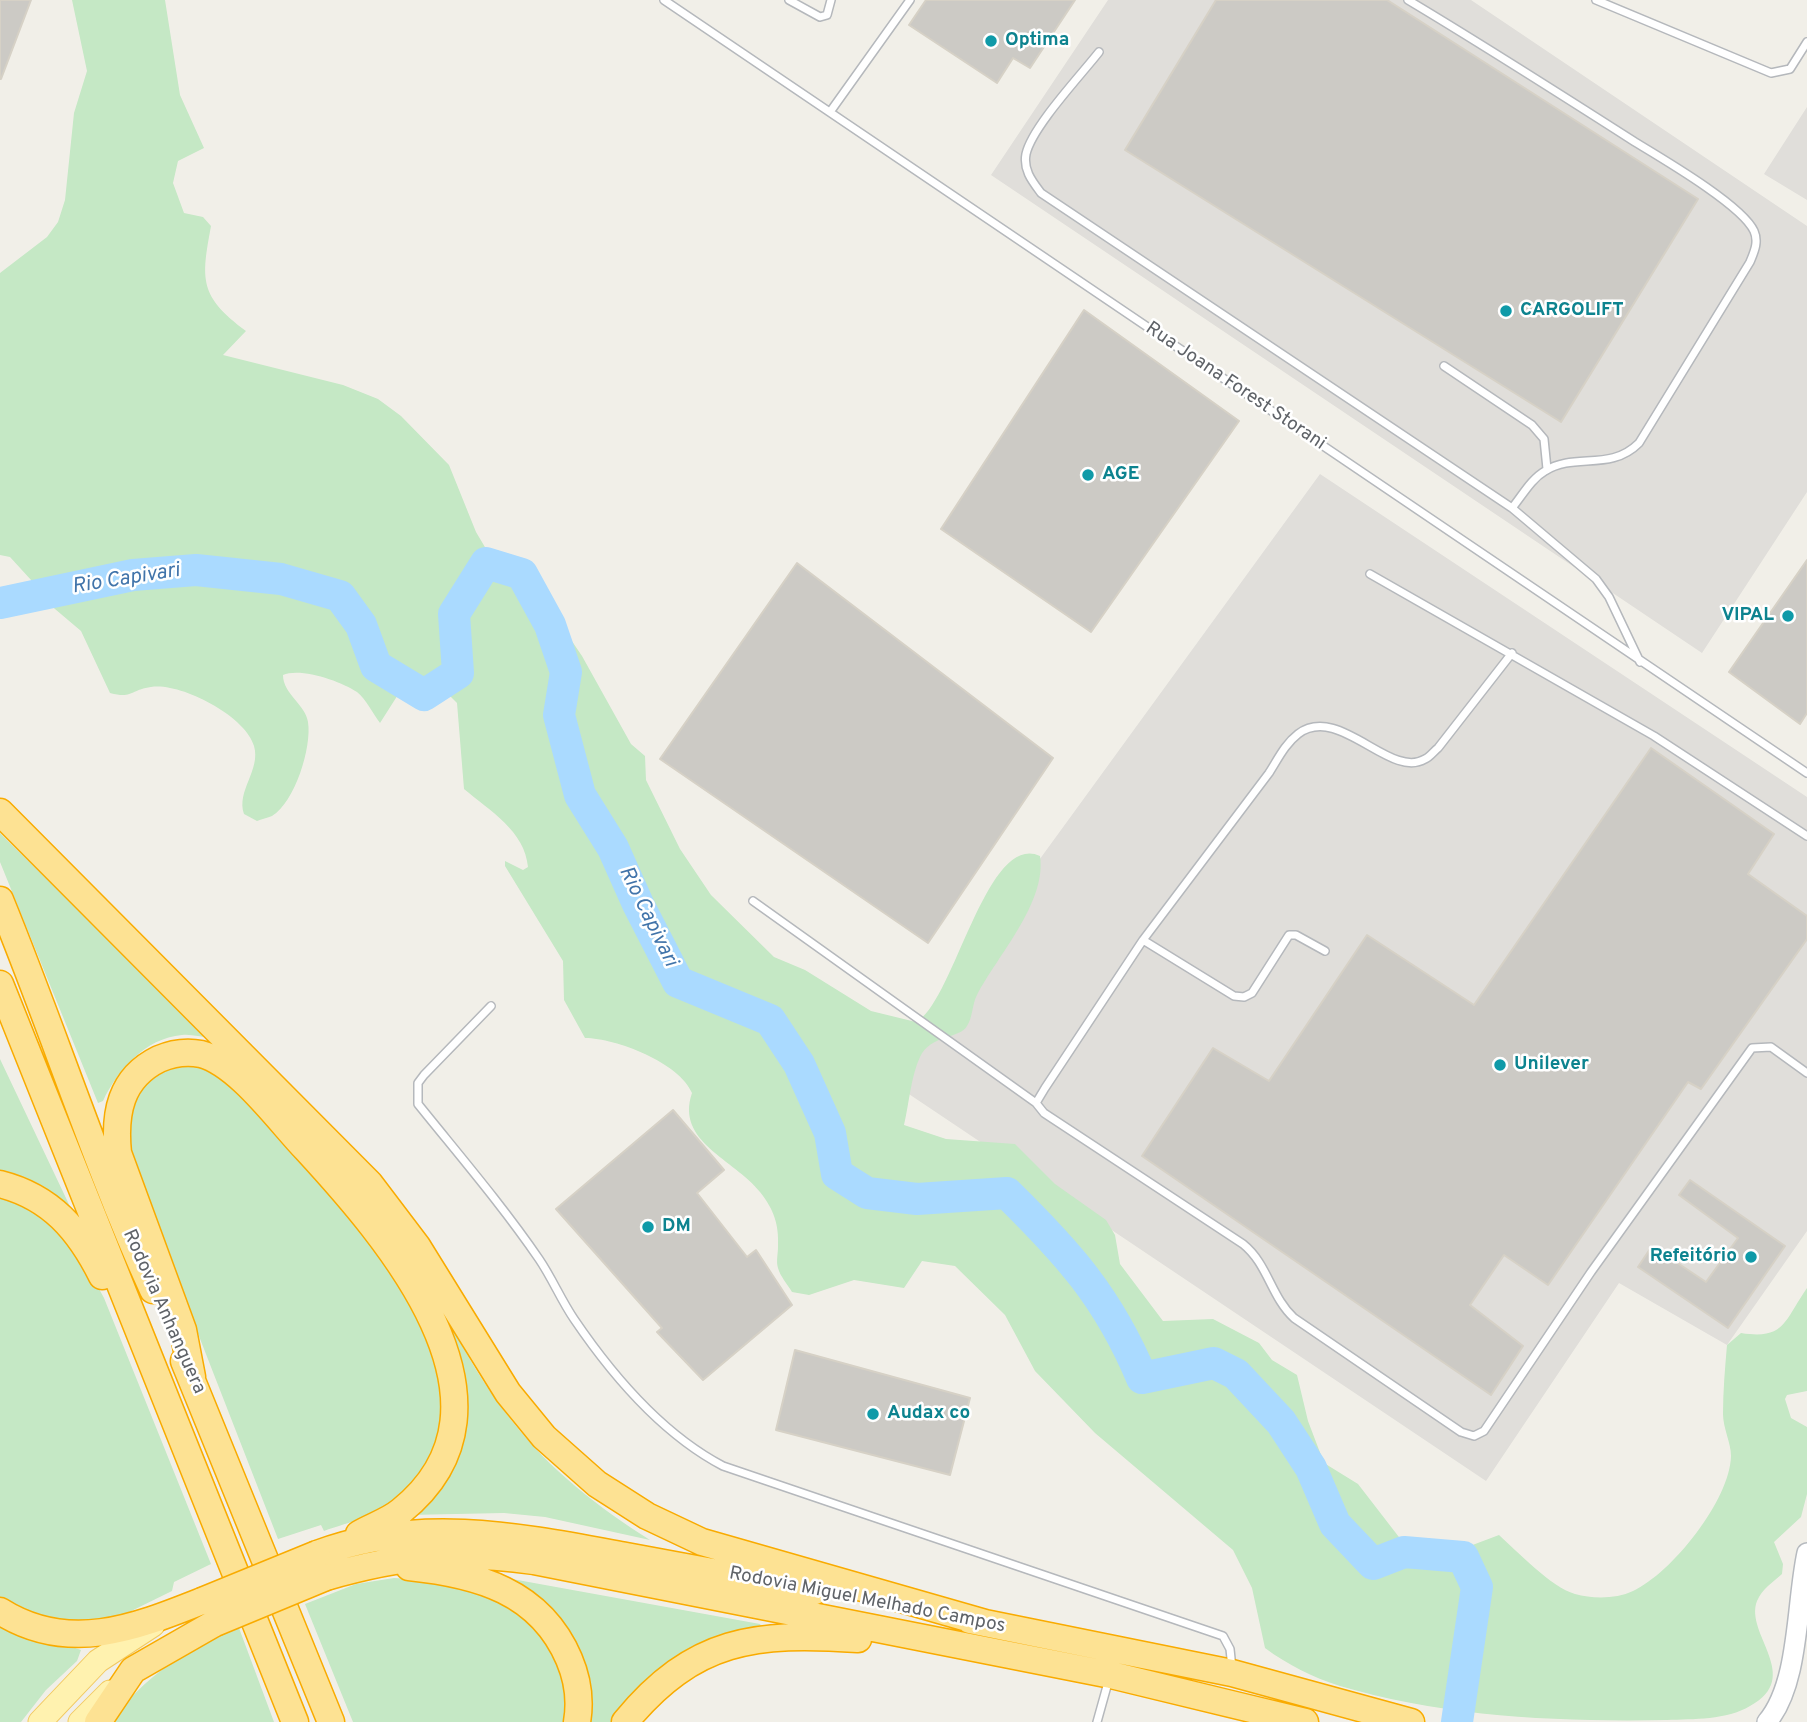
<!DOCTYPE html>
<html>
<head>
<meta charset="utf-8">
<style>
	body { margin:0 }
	canvas { display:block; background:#f1efe8 }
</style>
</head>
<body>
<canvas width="1807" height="1722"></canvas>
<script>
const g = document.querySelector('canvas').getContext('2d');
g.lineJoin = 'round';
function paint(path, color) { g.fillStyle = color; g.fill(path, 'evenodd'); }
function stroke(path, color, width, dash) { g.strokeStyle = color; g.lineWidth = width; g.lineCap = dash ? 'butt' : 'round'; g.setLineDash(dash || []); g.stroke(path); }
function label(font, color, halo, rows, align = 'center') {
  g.font = font + ' Overpass,sans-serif'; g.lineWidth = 5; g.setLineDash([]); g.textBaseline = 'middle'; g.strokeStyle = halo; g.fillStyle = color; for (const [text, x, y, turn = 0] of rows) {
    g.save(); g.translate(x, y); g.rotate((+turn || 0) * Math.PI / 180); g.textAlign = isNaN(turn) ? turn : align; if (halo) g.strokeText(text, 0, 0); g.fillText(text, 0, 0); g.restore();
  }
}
const industrial = new Path2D(`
	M1108,0H1471L1807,226V492L1702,653L991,175Z
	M1807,107V200L1764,174Z
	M1320,474L1807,797V1231L1727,1345L1619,1283L1486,1481L882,1076Z`);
const green = new Path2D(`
	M72,0H165L180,95L204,148L178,161L173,183L184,213L203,217L211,226C201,280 199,296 246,331L223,355L343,385L378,399L401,416L449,465L476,532L495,564L542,597L582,656L631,744L645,756L646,780L680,849L711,895L774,957L805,970L871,1011L916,1022C954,1003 986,831 1040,856C1047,902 998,955 977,995C972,1004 973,1017 967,1026C960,1039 931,1034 920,1057C911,1076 909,1104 904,1125L946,1139L1015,1144L1055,1184L1106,1220L1115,1235L1120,1264L1163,1321L1213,1319L1259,1343L1272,1360L1297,1375L1308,1421L1324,1463L1358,1484L1402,1541L1422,1550L1454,1552L1499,1535C1518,1552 1551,1587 1575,1594C1593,1599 1616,1599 1633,1591C1672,1573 1730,1500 1731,1456C1731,1443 1723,1428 1723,1414C1723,1391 1725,1368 1727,1345L1741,1333C1785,1340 1784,1321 1807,1288V1391L1787,1395L1785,1399L1791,1418L1807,1427V1494L1801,1517L1774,1542L1783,1564L1782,1574C1773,1582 1762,1589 1757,1601C1744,1634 1804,1677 1750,1706C1727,1720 1693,1719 1667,1720C1559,1722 1444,1717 1340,1686C1312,1677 1288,1665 1265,1648L1252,1588L1233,1550L1095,1433L1035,1371L1005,1315L955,1266L922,1261L904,1288L854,1280L809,1295L792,1292C788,1285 780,1276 778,1268C776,1262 778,1253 778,1247C779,1224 774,1210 760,1192C734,1159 675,1142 692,1093C680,1063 616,1038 585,1038L564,1000L563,961L505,866V861L523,870L528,867C525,831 490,811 464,789L457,703L436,682L401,690L380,723C373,714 366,699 357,692C341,681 300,667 283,675C283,694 306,705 308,722C312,747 295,802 272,816C268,818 261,819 257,821L244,814C236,791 261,770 254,746C246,716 180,682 151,687C130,690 133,699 110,693L81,631L42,598V592L10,557L0,555V273L47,237L58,222L65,200L74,113L87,71Z
	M0,833L12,845L210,1038C201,1037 191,1034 182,1035C145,1038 117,1071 103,1101L98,1103L0,862Z
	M0,1059L74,1215L0,1175Z
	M177,1063L209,1068L229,1084C308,1168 423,1269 441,1388C442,1396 445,1406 445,1415C444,1444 422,1478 401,1497C381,1516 348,1522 324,1531L321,1525L278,1539L130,1159L128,1116L144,1083Z
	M0,1196L42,1213L85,1263L104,1298L211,1564L174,1582L172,1591L117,1618L74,1628L0,1602Z
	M417,1265C447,1317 474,1374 512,1421C550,1470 598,1507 650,1540L545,1517L504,1513L408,1515L462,1412Z
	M394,1578C490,1582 570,1611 566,1722H353L305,1604L356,1584Z
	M512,1579L760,1624L762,1627L615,1722H586V1718Z
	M0,1622L81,1650L77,1661L46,1690L21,1722H0Z
	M239,1628L274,1722H110C144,1678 186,1647 239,1628Z`);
const river = new Path2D(`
	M0,603L133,575L196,570L281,579L340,596L361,625L376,666L424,695L458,673L454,614L486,563L522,574L550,625L566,672L559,715L580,795L613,848L638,904L678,982L770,1020L799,1064L830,1133L837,1174L867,1193L917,1199L1007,1193C1068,1253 1108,1297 1142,1378L1214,1363L1236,1374L1281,1422L1311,1468L1335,1524L1373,1564L1404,1552L1463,1557L1477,1587L1457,1722`);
const building = new Path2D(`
	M0,0H31L1,79H0Z
	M926,0H1075L1030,68L1013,58L997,83L909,25Z
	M1216,0H1387L1698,199L1561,422L1125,150Z
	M1084,310L1239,421L1091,632L941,529Z
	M1807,560V713L1800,724L1729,672Z
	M797,563L1053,758L928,943L660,759Z
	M1651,748L1774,834L1748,874L1807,916V939L1701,1089L1688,1082L1548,1285L1504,1255L1470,1305L1523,1346L1491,1395L1142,1156L1213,1048L1269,1081L1367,935L1474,1005Z
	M673,1110L724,1170L697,1193L747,1257L756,1250L792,1305L703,1380L657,1332L662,1328L556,1209Z
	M1690,1180L1785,1246L1728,1328L1638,1267L1652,1246L1706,1282L1738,1238L1679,1195Z
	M795,1350L970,1398L950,1475L776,1430Z`);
const lane = new Path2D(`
	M664,0L1807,773
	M789,0L820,17L827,15L831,0
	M1408,0C1485,46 1560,94 1635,142C1663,159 1742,205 1754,231C1759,242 1754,252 1750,262L1639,443C1610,472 1575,452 1545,471C1531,479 1522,496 1512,508
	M1596,0L1771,73L1790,69L1807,42
	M1099,52C1081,75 1032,127 1026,154C1023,170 1032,181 1041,193L1512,508L1596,579L1609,597L1640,662
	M830,112L910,0
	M1444,366L1532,425L1544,439L1547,469
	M1370,574L1654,736L1807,836
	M1512,653L1438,748C1434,751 1430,757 1425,759C1390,780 1339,703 1298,734C1285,744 1278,759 1269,773L1143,940L1045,1088L1036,1103L1044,1113L1243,1244C1268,1264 1271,1297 1294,1318L1461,1432L1474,1436L1484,1431L1591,1272L1752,1048L1771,1047L1807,1073
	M753,901L1036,1103
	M1143,940L1234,996L1244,997L1252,993L1289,935H1296L1325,951
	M491,1006L424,1075L418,1083V1104C459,1155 502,1205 539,1259C552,1278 561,1300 574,1319C612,1375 662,1434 723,1466L1223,1636L1230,1649L1232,1668
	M1097,1722L1109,1679`);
const secondary = new Path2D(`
	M1767,1722C1800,1683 1796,1603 1807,1553`);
const primary = new Path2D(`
	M40,1722L98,1661L153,1625
	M80,1722L110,1692`);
const highway = new Path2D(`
	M0,812L370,1184L417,1246L508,1393L544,1437L597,1484L647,1516L702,1542L985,1623
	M0,900C53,1029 95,1162 153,1290
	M0,984C99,1230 195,1477 295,1722
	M0,1184C51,1197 79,1230 102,1276
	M184,1361L331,1722
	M192,1377L183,1330L118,1153C114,1114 120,1078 159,1059C173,1053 186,1051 201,1054C239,1064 279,1121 306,1149C386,1236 534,1404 401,1511C389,1521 373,1526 359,1534
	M317,1554C419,1515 523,1537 626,1556C689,1568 752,1579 815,1591
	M409,1567C477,1574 540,1591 569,1659C578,1680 581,1699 577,1722
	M326,1577C403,1555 454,1550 534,1561L1111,1675L1305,1722
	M0,1611C68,1654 134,1628 202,1601
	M970,1620L1232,1673L1411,1722
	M98,1722L133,1670L215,1623
	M625,1722C694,1638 756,1632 858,1639`);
const highwayBridge = new Path2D(`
	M202,1601L317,1554
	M215,1623L326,1577`);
const markers = [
	[991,41,7,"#0f9aa8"],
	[1506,311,7,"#0f9aa8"],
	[1088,475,7,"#0f9aa8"],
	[1788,616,7,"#0f9aa8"],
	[1500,1065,7,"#0f9aa8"],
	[648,1227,7,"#0f9aa8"],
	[1751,1257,7,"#0f9aa8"],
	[873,1414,7,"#0f9aa8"]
];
const cultureNames = [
	["Optima",1005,41],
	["CARGOLIFT",1520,311],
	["AGE",1102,475],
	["VIPAL",1774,616,"right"],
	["Unilever",1514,1065],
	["DM",662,1227],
	["Refeitório",1737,1257,"right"],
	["Audax co",887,1414]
];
const streetNames = [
	["Rua Joana Forest Storani",1235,387,34],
	["Rodovia Anhanguera",163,1312,66],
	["Rodovia Miguel Melhado Campos",867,1601,11]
];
const waterNames = [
	["Rio Capivari",126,580,-9],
	["Rio Capivari",647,917,64]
];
paint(industrial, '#e0deda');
paint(green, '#c5e8c5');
stroke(river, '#aadaff', 32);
paint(building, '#cccac5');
stroke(building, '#d6d1c6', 2);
stroke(lane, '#b5b8bc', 10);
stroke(secondary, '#b6babf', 22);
stroke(primary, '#f2c960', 25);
stroke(highway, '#f9ab00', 29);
stroke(lane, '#fff', 7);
stroke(secondary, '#fff', 19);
stroke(primary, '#fff2af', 23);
stroke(highway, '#fde293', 26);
stroke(highwayBridge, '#f9ab00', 29, []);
stroke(highwayBridge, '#fde293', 26);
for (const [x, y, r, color] of markers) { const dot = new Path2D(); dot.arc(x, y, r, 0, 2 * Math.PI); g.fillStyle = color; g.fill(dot); stroke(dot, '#fff', 2.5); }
label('bold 19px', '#0d838f', '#fff', cultureNames, 'left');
label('19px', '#5f6368', '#fff', streetNames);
label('italic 21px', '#4174aa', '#fff', waterNames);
</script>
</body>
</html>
